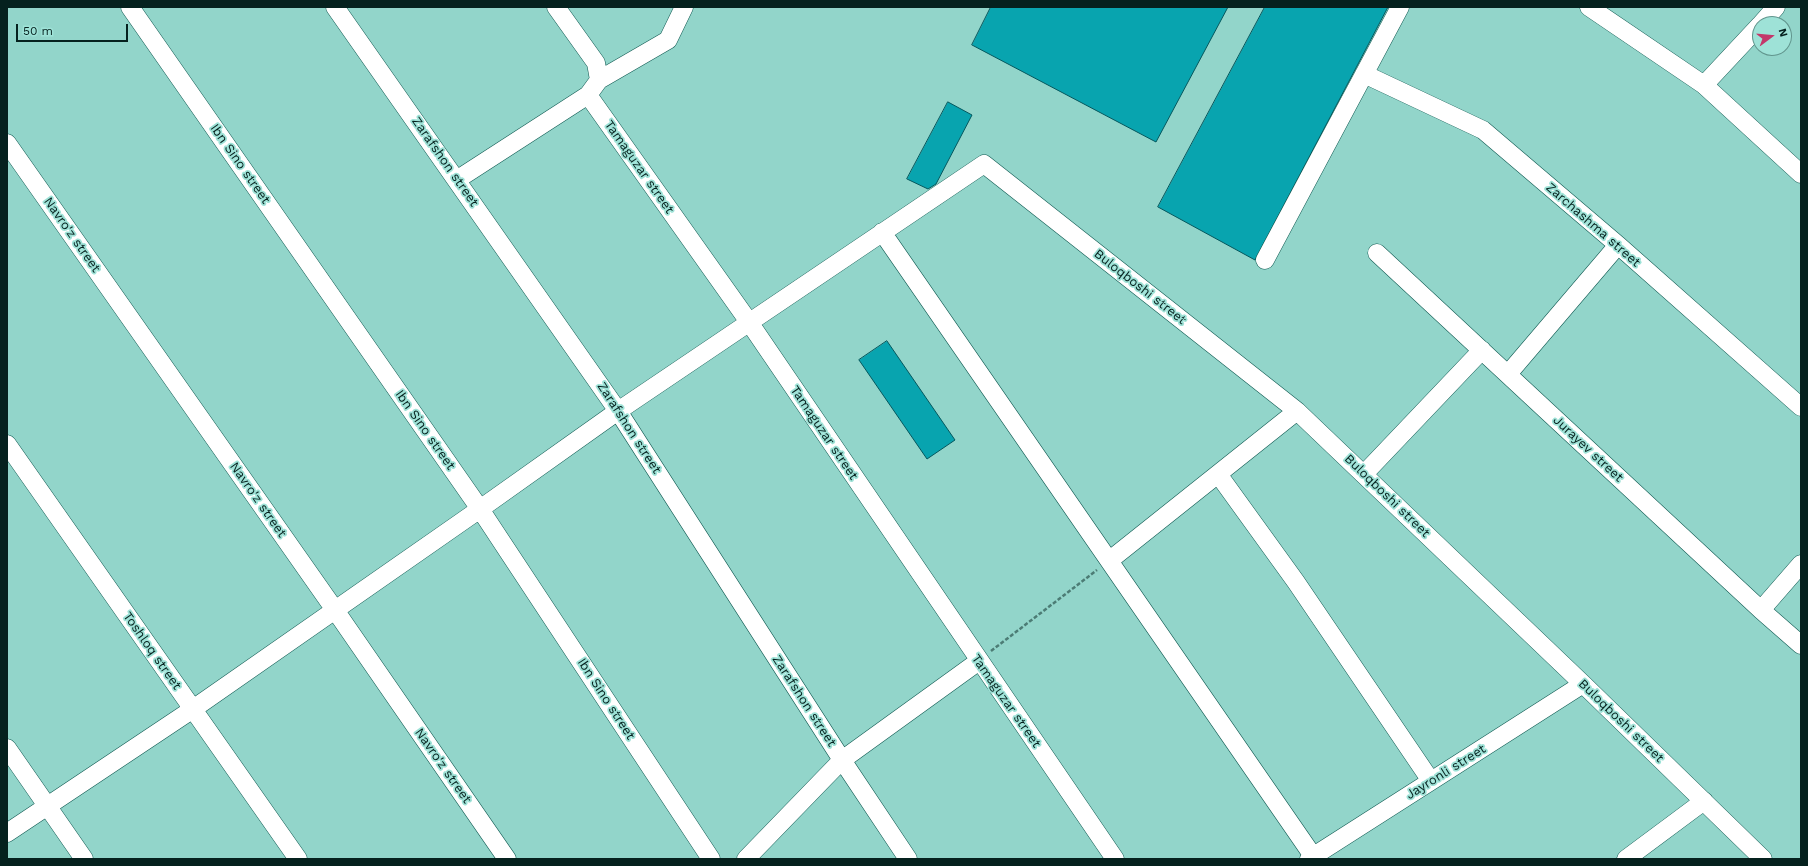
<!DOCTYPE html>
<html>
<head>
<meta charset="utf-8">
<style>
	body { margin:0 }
	#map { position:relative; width:1808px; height:866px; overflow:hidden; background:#92d5ca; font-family:"Work Sans",sans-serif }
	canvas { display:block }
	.frame { position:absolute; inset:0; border:8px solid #05211e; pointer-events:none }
	.north { position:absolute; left:1752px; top:16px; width:40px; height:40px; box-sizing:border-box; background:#9ee2d7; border:1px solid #61958d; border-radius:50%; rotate:74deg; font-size:11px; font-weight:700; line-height:16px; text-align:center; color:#05211e }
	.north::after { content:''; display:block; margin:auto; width:14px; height:18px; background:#c3376a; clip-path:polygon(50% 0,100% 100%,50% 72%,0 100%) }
	.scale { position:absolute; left:16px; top:24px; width:112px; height:18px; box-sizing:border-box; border:2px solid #05211e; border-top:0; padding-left:5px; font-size:12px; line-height:14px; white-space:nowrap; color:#05211e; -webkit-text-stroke:3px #9ee2d7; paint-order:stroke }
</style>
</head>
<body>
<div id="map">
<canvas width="1808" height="866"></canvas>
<div class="frame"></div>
<div class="north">N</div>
<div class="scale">50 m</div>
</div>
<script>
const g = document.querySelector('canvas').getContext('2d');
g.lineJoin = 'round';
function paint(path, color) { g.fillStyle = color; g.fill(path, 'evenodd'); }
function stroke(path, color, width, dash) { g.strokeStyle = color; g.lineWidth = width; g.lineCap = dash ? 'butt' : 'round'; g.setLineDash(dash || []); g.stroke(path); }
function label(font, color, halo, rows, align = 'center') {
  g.font = font + ' "Work Sans",sans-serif'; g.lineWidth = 3.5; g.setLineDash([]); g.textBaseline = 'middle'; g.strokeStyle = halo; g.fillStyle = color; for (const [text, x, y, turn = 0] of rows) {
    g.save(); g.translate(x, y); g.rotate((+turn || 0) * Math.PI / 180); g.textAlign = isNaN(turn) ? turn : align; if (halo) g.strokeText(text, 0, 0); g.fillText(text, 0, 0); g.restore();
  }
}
const building = new Path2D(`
	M991,7H1228L1156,142L972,45Z
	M1265,7H1388L1255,260L1158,207Z
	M948,102L972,115L936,184L928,189L907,179Z
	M887,341L955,440L927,459L859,360Z`);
const path = new Path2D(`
	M991,651L1097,570`);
const minor = new Path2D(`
	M130,7L480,509L711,859
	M335,7L618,411L842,760L908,859
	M556,7L596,63L599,80L588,95L749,322L1115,859
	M1589,7L1704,85L1801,174
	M1761,24L1776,7
	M1364,74L1483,130L1618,245L1801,407
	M599,80L668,40L684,7
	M1704,85L1760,25
	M7,143L335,610L507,859
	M458,179L588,95
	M882,232L1313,856
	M1377,253L1761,610L1801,645
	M1265,260L1400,7
	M1508,374L1618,245
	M7,444L298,859
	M1218,474L1296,582L1431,781
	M1364,474L1482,350
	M1110,560L1297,411
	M1761,610L1801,564
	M7,748L84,859
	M7,833L193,709L480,509L618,411L984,164L1297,411L1583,684L1763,859
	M746,859L842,760L979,661
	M1309,859L1583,684
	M1626,859L1704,801`);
const streetNames = [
	["Zarafshon street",445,162,55],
	["Ibn Sino street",240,164,55],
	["Tamaguzar street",639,167,55],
	["Zarchashma street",1593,225,41],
	["Navro'z street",72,235,55],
	["Buloqboshi street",1140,287,38],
	["Zarafshon street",629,428,57],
	["Ibn Sino street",425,430,55],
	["Tamaguzar street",824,433,56],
	["Jurayev street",1588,449,43],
	["Buloqboshi street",1387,496,44],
	["Navro'z street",258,500,55],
	["Toshloq street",152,651,55],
	["Ibn Sino street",606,699,57],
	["Zarafshon street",804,701,57],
	["Tamaguzar street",1006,701,55],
	["Buloqboshi street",1621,721,44],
	["Navro'z street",443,766,55],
	["Jayronli street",1446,772,-32]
];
paint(building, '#08a4af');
stroke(building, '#04575d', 1);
stroke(minor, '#105a52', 19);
stroke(path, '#4c7c75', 2.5, [4, 2]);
stroke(minor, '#fff', 18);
label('13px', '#05211e', '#9ee2d7', streetNames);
</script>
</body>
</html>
